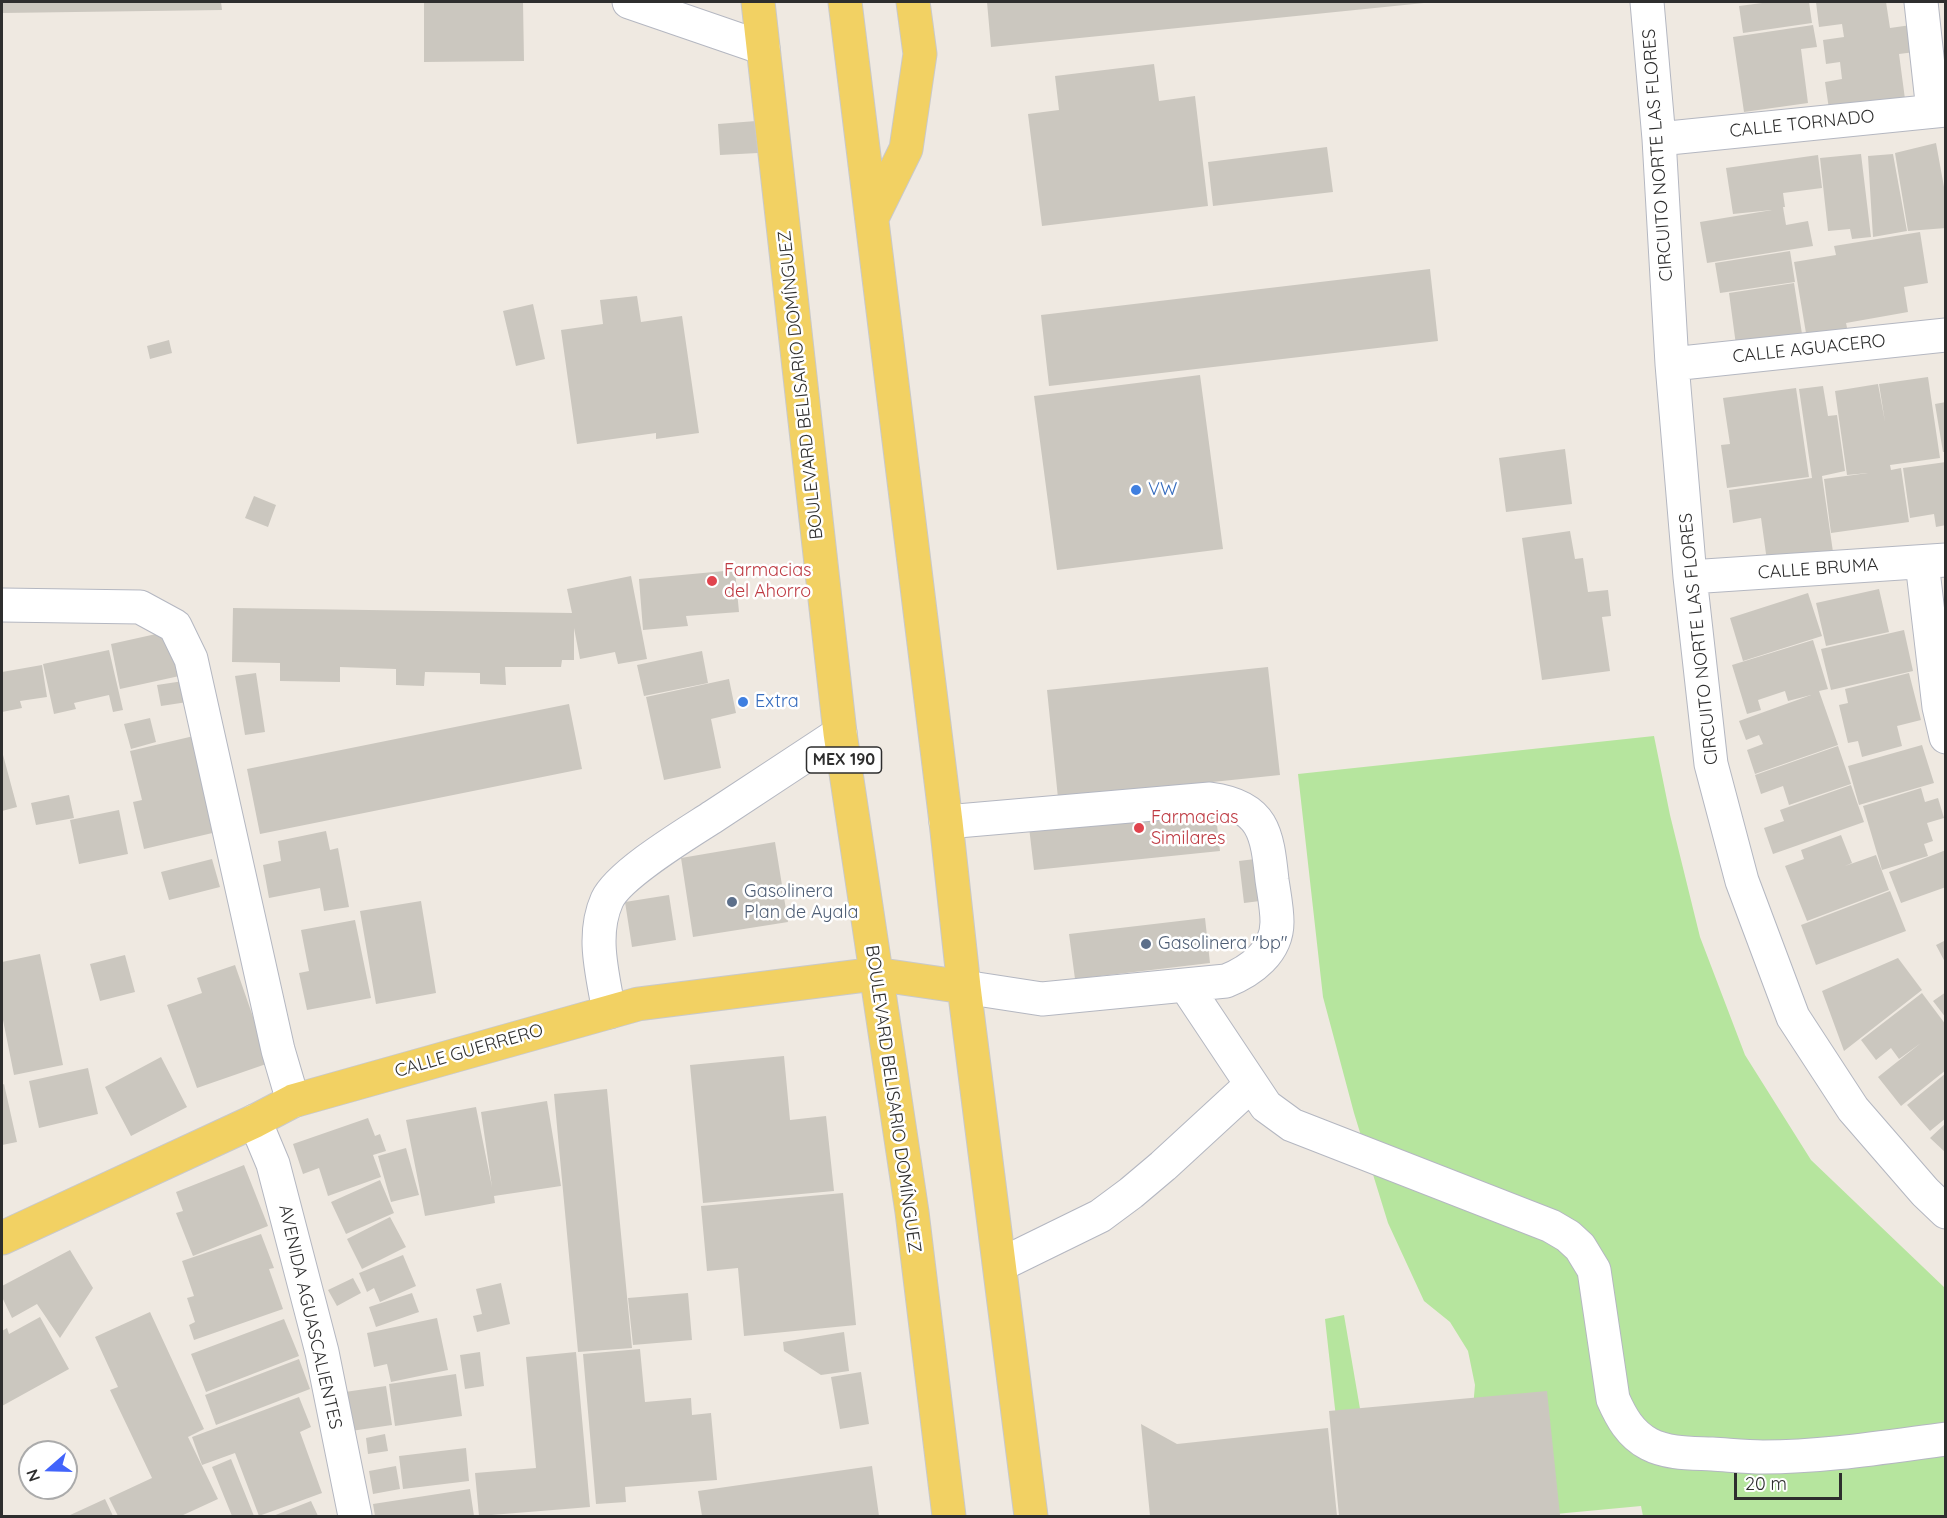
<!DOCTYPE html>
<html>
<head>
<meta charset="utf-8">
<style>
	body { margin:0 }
	#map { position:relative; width:1947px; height:1518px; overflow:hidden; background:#efe9e1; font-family:Quicksand,sans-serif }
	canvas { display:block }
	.frame { position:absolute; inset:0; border:3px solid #2e2e2e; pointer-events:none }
	.north { position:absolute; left:18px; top:1440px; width:60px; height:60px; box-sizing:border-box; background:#fff; border:2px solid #ababab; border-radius:50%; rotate:250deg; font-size:16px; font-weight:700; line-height:24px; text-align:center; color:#2e2e2e }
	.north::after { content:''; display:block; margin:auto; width:21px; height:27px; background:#4264fb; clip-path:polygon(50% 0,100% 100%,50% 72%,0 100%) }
	.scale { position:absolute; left:1734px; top:1473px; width:108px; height:27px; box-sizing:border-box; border:3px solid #2e2e2e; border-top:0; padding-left:8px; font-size:18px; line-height:21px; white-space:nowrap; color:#2e2e2e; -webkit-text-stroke:4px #fff; paint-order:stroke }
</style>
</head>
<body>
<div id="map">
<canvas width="1947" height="1518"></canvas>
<div class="frame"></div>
<div class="north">N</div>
<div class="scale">20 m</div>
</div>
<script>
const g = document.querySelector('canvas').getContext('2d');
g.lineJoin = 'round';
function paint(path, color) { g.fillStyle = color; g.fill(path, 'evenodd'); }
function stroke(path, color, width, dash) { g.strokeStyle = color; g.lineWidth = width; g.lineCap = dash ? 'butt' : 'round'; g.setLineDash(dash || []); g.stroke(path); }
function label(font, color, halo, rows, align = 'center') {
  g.font = font + ' Quicksand,sans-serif'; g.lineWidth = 5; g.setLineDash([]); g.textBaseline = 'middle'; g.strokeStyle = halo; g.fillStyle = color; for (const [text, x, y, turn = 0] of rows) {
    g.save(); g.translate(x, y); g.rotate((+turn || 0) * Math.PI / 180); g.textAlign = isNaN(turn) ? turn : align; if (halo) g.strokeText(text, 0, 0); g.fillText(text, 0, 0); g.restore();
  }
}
const green = new Path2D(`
	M1654,736L1670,815L1700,937L1745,1055L1811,1160L1945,1288V1516H1643L1641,1506L1534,1516H1347L1325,1319L1344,1315L1366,1444L1472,1419L1475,1385L1468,1351L1450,1322L1424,1301L1388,1223L1354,1113L1323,997L1298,774Z`);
const building = new Path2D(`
	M2,2H221L222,10L2,13Z
	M424,2H523L524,61L424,62Z
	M987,2H1424V3L991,47Z
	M1770,2H1809L1812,23L1743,33L1739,6Z
	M1816,2H1886L1890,28L1911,25L1915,52L1899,54L1905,99L1829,109L1825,82L1842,79L1840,62L1826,64L1823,40L1844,37L1842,24L1819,27Z
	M1813,25L1817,47L1801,49L1808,103L1744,112L1733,37Z
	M1154,64L1159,101L1195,96L1208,206L1042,226L1028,114L1059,110L1055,76Z
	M756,121L758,153L720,155L718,124Z
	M1936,143L1946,198V228L1908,231L1895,153Z
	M1327,147L1333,192L1213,206L1208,162Z
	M1861,154L1871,237L1852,239L1850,229L1828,231L1820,158Z
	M1893,154L1907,231L1873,237L1868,156Z
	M1818,155L1822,188L1783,193L1785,207H1783L1786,225L1808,221L1813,246L1707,263L1700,222L1772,210L1733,214L1726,168Z
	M1920,232L1928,283L1904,287L1908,312L1846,323L1848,332L1807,339L1794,262L1836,255L1834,246Z
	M1790,251L1795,282L1720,293L1715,263Z
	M1430,269L1438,341L1049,386L1041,315Z
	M1794,283L1802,334L1736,345L1729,293Z
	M637,296L641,322L682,316L699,433L656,439V433L577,444L561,330L603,324L600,300Z
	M533,304L545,359L516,366L503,311Z
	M169,340L172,353L150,359L147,346Z
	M1200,375L1223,549L1057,570L1034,396Z
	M1928,377L1940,458L1890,465L1891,470L1901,468L1909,522L1831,533L1824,479L1868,473L1847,475L1835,391L1878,384L1885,422L1879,384Z
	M1823,386L1828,416L1837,415L1845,471L1822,476L1833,552L1767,561L1761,518L1733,523L1729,490L1812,478L1799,389Z
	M1796,388L1809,477L1727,488L1721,445L1730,444L1723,398Z
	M1946,402V452H1943L1935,404Z
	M1565,449L1572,504L1506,512L1499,458Z
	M1946,462V525L1936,527L1934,514L1910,518L1903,468Z
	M254,496L276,505L268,527L245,518Z
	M1570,531L1575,559L1583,558L1588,592L1608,590L1611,616L1602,617L1610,671L1542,680L1522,538Z
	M735,570L739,612L686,616L688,626L643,630L639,579Z
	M631,576L647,659L618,664L615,652L580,659L574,628V660H562L561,667H505L506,685L480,684V673L425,672L424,686L396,685V669L340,667V682L280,681V663L232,662L233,608L572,613L567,589Z
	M1879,589L1889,632L1826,646L1816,603Z
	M1808,593L1822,636L1743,661L1730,618Z
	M174,630L184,675L120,689L111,644Z
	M1904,630L1913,671L1831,690L1821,649Z
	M1813,640L1828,689L1819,691L1838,745L1755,774L1747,750L1763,744L1759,735L1746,740L1739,721L1811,695L1788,701L1785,691L1758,700L1761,710L1747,714L1732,665Z
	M109,650L123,710L113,712L109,695L74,703L76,709L54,714L43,664Z
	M702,651L708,683L644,696L637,665Z
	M42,665L47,697L20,701L22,708L2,712V672Z
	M1268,667L1280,775L1058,798L1047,690Z
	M256,673L265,732L245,735L235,676Z
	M1909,673L1921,720L1897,726L1902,746L1862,757L1858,741L1848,743L1839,705L1848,703L1845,689Z
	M729,679L736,713L711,719L721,768L664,780L646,697Z
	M190,680L194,701L161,706L157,685Z
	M569,704L582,769L260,834L247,769Z
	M150,718L156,742L131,749L124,724Z
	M198,735L221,831L144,849L133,802L142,800L130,751Z
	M1922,745L1934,783L1859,805L1848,766Z
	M1838,746L1851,784L1789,805L1783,786L1761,794L1755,775Z
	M2,751L17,807L2,811Z
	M1851,785L1864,822L1773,854L1764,828L1784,821L1780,810Z
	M1921,788L1925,802L1938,798L1944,818L1927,823L1933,841L1924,844L1928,856L1882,870L1863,806Z
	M69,795L74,818L36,825L31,803Z
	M1215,808L1220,851L1034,870L1029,827Z
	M119,810L128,854L79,864L70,820Z
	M326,831L330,850L338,848L349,907L324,911L320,888L269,898L263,865L281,861L278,841Z
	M1841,835L1852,863L1845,866L1876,855L1889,890L1807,921L1785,866L1804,859L1801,850Z
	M775,842L788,922L693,937L681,858Z
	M1946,850V887L1901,903L1889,872Z
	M1279,856L1284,898L1244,903L1239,861Z
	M212,859L220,887L169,900L161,872Z
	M1890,891L1906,931L1816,965L1801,925Z
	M669,895L676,940L632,947L625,902Z
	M421,901L436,993L376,1004L360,911Z
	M1205,918L1210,963L1075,979L1069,934Z
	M355,920L371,998L307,1010L299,973L309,971L301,930Z
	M1946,940V964L1936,945Z
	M40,954L63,1065L14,1075L2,1015V962Z
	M125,955L135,992L100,1001L90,964Z
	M1898,958L1922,990L1844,1051L1822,991Z
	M235,965L269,1063L197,1088L167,1005L202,993L197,978Z
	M1946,992V1018L1933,1001Z
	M1922,993L1946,1025V1070L1901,1106L1878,1077L1921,1043L1899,1059L1891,1048L1876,1060L1861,1040Z
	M784,1056L790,1120L826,1116L834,1191L703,1203L690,1065Z
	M161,1057L187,1107L131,1136L105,1087Z
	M88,1068L98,1114L39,1128L29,1081Z
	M1946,1073V1118L1930,1131L1907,1105Z
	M4,1084L17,1142L2,1145V1085Z
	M607,1089L632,1348L578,1352L554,1094Z
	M547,1101L561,1186L494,1196L495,1203L425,1216L406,1120L476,1107L492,1187L481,1112Z
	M368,1118L375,1136L380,1134L386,1151L373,1155L381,1177L328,1196L319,1168L303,1174L293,1144Z
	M1946,1123V1153L1930,1138Z
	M406,1148L419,1195L391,1202L378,1156Z
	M244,1165L268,1226L193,1256L176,1213L183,1211L176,1192Z
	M380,1180L394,1213L346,1234L331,1202Z
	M843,1193L856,1325L744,1336L738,1268L707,1271L701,1206Z
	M390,1217L406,1247L362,1269L347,1239Z
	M261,1234L274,1268L269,1269L283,1309L194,1340L189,1325L195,1322L187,1298L194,1296L182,1261Z
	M70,1250L93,1288L60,1338L37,1304L12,1318L2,1297V1286Z
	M403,1255L416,1286L380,1302L374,1288L367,1292L359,1273Z
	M353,1278L361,1293L337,1306L328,1290Z
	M501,1283L510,1324L477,1332L473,1316L482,1314L476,1289Z
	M412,1293L419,1312L376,1327L369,1307Z
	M688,1293L692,1340L633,1345L628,1298Z
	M150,1312L204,1429L188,1437L218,1499L181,1516H118L109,1498L152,1478L110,1390L118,1387L95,1337Z
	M40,1317L69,1369L2,1406V1331L7,1328L9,1334Z
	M437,1318L448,1370L391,1382L387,1364L374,1367L367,1333Z
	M284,1319L299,1356L206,1392L191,1354Z
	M844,1332L849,1371L821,1375L784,1351L783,1342Z
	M640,1349L645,1402L691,1398L692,1415L711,1413L717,1480L625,1487L626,1502L596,1504L583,1354Z
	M480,1352L484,1386L465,1389L460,1355Z
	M576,1352L590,1507L479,1516L475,1473L536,1468L526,1357Z
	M299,1359L310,1389L216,1425L205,1395Z
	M861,1372L869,1424L840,1429L831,1377Z
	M456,1374L462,1416L395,1426L389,1384Z
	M386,1386L392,1425L351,1431L345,1392Z
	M1547,1391L1560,1515L1339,1516L1329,1411Z
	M299,1397L311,1427L300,1432L322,1493L259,1516L235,1453L202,1465L192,1437Z
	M1141,1424L1177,1444L1328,1428L1337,1516H1150Z
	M385,1434L388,1451L368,1454L366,1438Z
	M466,1448L469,1481L403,1489L399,1456Z
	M231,1459L254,1516H232L212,1467Z
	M396,1466L400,1489L373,1494L369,1471Z
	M872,1466L879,1516H702L698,1491Z
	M470,1489L474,1516H375L373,1504Z
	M105,1499L113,1516H68Z
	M311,1501L318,1516H273Z`);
const minor = new Path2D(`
	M629,2L763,48
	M1647,2L1659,139L1672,364L1690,577L1711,764L1742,881L1793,1017L1853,1109L1925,1192L1946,1212
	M1921,2L1933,111
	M1659,139L1946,110
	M1672,364L1946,335
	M1922,562L1939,707L1946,737
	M1690,577L1946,560
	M2,605L140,607L175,626L191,659L278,1050L293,1101
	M946,822L1210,799C1264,806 1267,833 1272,880C1274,894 1277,908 1277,922C1277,952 1251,971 1226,981L1042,999L964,987
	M1186,986L1266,1106L1292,1125L1551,1226L1568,1236L1580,1247L1594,1270L1613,1399C1621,1417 1630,1434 1649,1444C1668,1454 1692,1453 1712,1454C1729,1455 1746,1457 1763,1457C1824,1457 1885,1447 1946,1439
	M609,1012C603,975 591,936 607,900C619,874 688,833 714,816C756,788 798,761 840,733
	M255,1121L273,1164L322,1352L355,1516
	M1000,1265L1100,1216L1131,1193L1163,1166L1251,1085`);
const major = new Path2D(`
	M758,2L840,733L912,1212L949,1516
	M845,2L946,822L964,987L1031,1516
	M872,218L906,149L920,54L913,2
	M2,1238L255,1121L293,1101L638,1004L875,974L964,987`);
const markers = [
	[1136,490,6,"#3f7fe0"],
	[712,581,6,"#e0444e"],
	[743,702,6,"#3f7fe0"],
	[1139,828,6,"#e0444e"],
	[732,902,6,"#5c6f8a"],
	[1146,944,6,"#5c6f8a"]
];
const shields = [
	[844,760,75]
];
const shieldNames = [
	["MEX 190",844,760]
];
const streetNames = [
	["CALLE TORNADO",1802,124,-6],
	["CIRCUITO NORTE LAS FLORES",1658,155,-94],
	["CALLE AGUACERO",1809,349,-6],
	["BOULEVARD BELISARIO DOMÍNGUEZ",801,385,-96],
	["CALLE BRUMA",1818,569,-4],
	["CIRCUITO NORTE LAS FLORES",1699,639,-96],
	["CALLE GUERRERO",469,1051,-16],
	["BOULEVARD BELISARIO DOMÍNGUEZ",893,1099,82],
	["AVENIDA AGUASCALIENTES",310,1317,77]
];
const shopNames = [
	["VW",1148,490],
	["Extra",755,702]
];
const healthNames = [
	["Farmacias",724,571],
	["del Ahorro",724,592],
	["Farmacias",1151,818],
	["Similares",1151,839]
];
const serviceNames = [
	["Gasolinera",744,892],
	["Plan de Ayala",744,913],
	["Gasolinera \"bp\"",1158,944]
];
paint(green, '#b6e59e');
paint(building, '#cbc7bf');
stroke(minor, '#b4b7c1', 35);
stroke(major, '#c9c9c9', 35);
stroke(minor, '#fff', 33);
stroke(major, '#f2d163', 33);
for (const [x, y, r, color] of markers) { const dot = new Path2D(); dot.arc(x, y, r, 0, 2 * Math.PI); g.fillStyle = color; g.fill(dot); stroke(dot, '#fff', 2); }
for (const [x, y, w] of shields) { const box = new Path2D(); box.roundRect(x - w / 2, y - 13, w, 26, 4.5); g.fillStyle = '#fff'; g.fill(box); stroke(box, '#2e2e2e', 1.5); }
label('bold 16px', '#2e2e2e', null, shieldNames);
label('18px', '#2e2e2e', '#fff', streetNames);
label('18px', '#366cbe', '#fff', shopNames, 'left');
label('18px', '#be3a42', '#fff', healthNames, 'left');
label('18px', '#4e5e75', '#fff', serviceNames, 'left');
</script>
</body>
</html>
